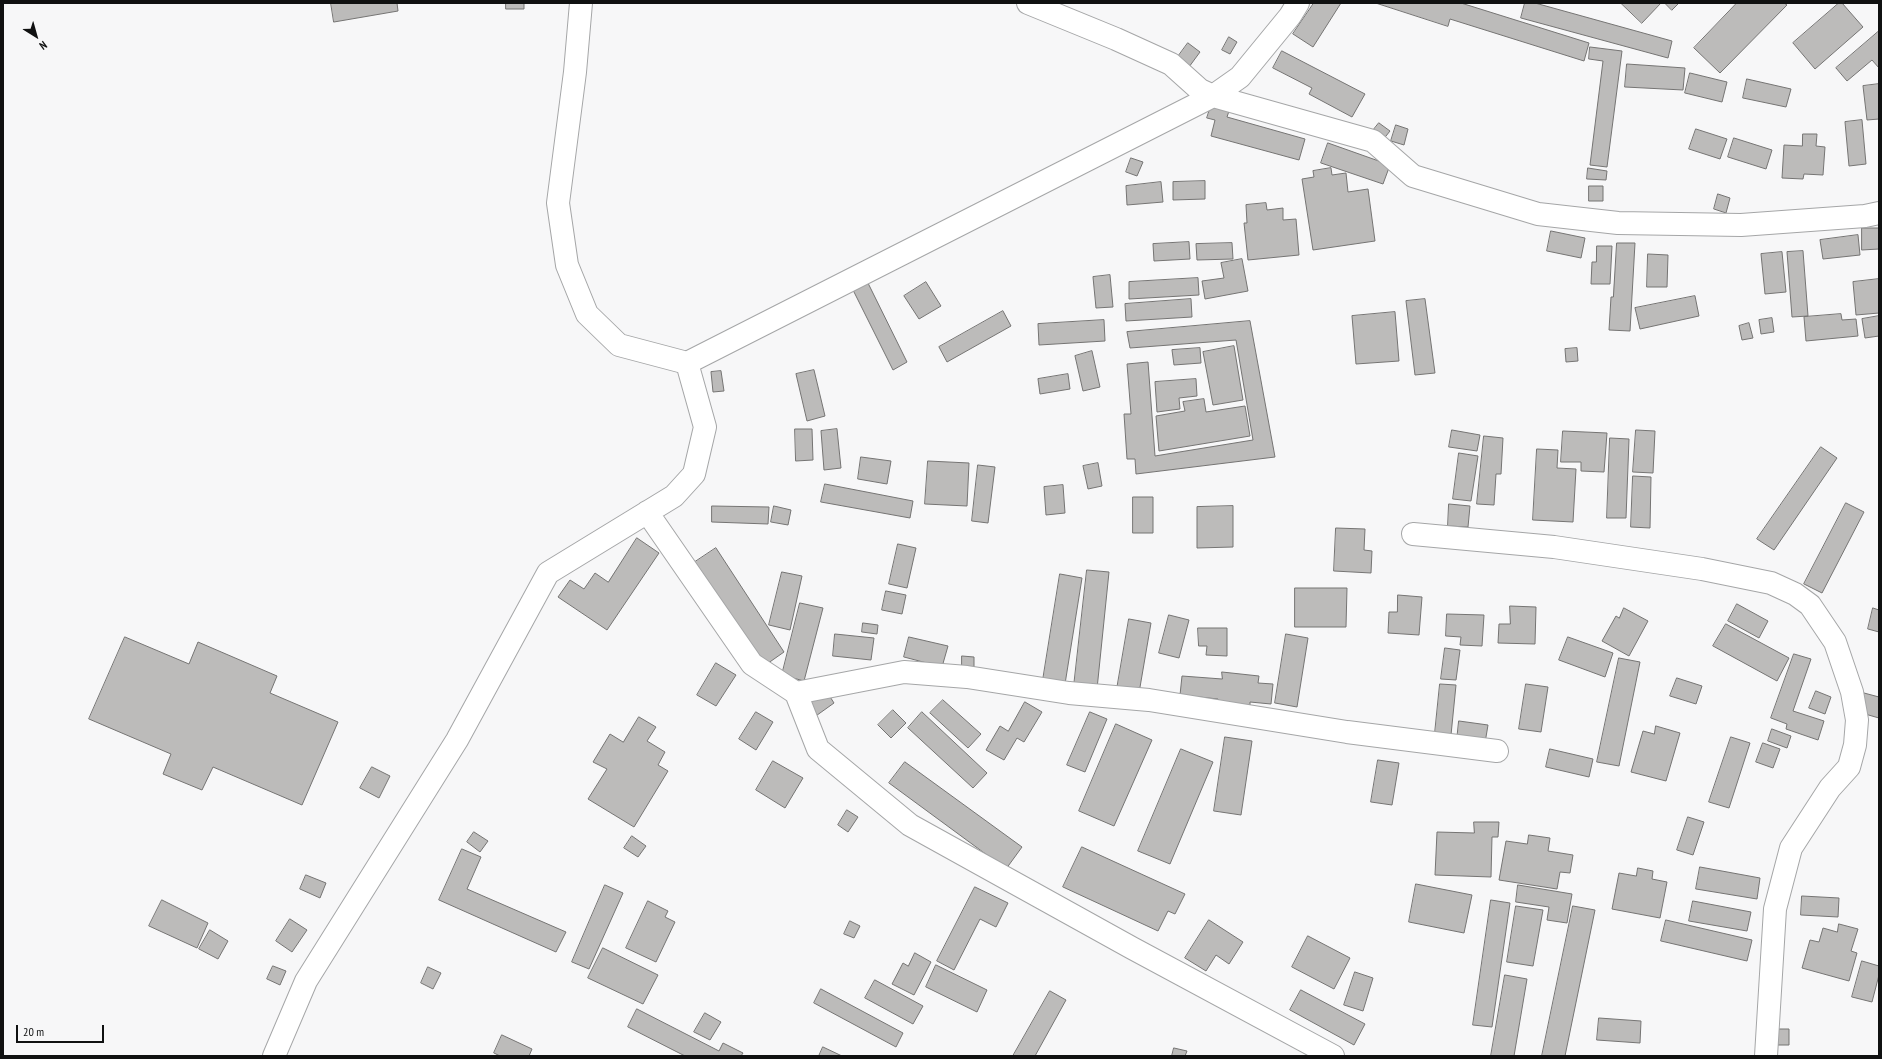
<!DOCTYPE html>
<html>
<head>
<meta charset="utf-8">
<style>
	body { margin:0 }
	#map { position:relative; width:1882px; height:1059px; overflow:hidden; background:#f7f7f8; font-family:"PT Sans Narrow",sans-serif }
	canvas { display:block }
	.frame { position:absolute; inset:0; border:4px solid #101111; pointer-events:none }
	.north { position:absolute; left:16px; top:16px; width:40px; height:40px; -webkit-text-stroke:3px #f7f7f8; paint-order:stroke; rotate:143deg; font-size:11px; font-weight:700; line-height:16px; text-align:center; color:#101111 }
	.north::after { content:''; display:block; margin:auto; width:14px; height:18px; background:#101111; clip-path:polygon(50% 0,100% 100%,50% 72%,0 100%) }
	.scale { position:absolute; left:16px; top:1025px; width:88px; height:18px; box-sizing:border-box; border:2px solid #101111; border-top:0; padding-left:5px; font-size:12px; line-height:14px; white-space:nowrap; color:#101111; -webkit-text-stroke:3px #f7f7f8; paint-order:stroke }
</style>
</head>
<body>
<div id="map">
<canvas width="1882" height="1059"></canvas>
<div class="frame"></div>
<div class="north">N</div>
<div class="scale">20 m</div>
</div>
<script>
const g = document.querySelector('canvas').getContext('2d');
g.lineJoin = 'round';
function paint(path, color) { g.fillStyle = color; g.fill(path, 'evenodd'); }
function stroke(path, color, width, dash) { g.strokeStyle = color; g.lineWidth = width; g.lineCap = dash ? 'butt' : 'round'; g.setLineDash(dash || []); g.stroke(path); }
const building = new Path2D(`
	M331,3H397L398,11L334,22Z
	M506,3H524V9H506Z
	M1314,3H1341L1313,47L1293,34Z
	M1376,3H1461L1589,43L1584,61L1450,19L1448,26Z
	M1525,3H1535L1672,41L1668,58L1521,18Z
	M1621,3H1661L1642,23Z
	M1665,3H1679L1672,10Z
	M1737,3H1784L1787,5L1720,73L1694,48Z
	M1839,3H1842L1863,27L1815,69L1793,43Z
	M1879,31V68L1872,60L1847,81L1836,68Z
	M1229,37L1237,42L1230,54L1222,50Z
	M1188,43L1200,52L1189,67L1177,58Z
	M1590,47L1622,51L1607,167L1590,165L1603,61L1589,59Z
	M1282,51L1365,94L1352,117L1309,94L1312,88L1273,68Z
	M1627,64L1685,68L1683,90L1625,87Z
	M1690,73L1727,82L1722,102L1685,93Z
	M1747,79L1791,89L1786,107L1743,98Z
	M1879,84V119L1867,120L1863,86Z
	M1212,103L1230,108L1227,117L1305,139L1299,160L1211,136L1215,120L1207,118Z
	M1862,120L1866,164L1849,166L1845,122Z
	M1379,123L1390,131L1382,141L1371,133Z
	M1396,125L1408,129L1404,145L1391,141Z
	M1696,129L1727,139L1720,159L1689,149Z
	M1803,134H1817L1816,146L1825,147L1823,175L1804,174L1803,179L1782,178L1784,145L1802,146Z
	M1734,138L1772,150L1766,169L1728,157Z
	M1328,143L1390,165L1383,184L1321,163Z
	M1131,158L1143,162L1137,176L1126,172Z
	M1331,168L1332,175L1346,173L1348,192L1368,189L1375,241L1313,250L1302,179L1314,177L1313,171Z
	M1588,168L1607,171L1606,180L1587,179Z
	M1205,181V199L1173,200V182Z
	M1161,182L1163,202L1127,205L1126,186Z
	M1589,186H1603V201H1589Z
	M1718,194L1730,198L1726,213L1714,209Z
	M1266,203L1267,210L1283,208V220L1296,219L1299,255L1248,260L1244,223H1247L1246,205Z
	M1862,228H1879V249L1862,250Z
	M1551,231L1585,238L1581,258L1547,251Z
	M1858,235L1860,255L1823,259L1820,240Z
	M1189,242L1190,259L1154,261L1153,244Z
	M1232,243L1233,259L1197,260L1196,244Z
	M1617,243H1635L1630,331L1609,330L1611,297H1613Z
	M1597,246H1612L1610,284H1591L1592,262H1596Z
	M1803,251L1808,316L1792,317L1787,252Z
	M1782,252L1786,292L1765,294L1761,254Z
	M1648,254L1668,255L1667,287H1647Z
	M1242,259L1248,291L1205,299L1202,281L1224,278L1221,263Z
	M1110,275L1113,307L1096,308L1093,277Z
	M1198,278L1199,295L1129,299V282Z
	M1879,279V313L1856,315L1853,282Z
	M867,281L907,362L893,370L852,288Z
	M926,282L941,306L919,319L904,296Z
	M1695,296L1699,316L1640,329L1635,308Z
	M1191,299L1192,317L1126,321L1125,304Z
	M1425,299L1435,373L1415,375L1406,301Z
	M1003,311L1011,326L947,362L939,347Z
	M1395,312L1399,361L1356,364L1352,316Z
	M1841,314L1842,320L1856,319L1858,336L1806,341L1804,317Z
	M1879,316V336L1865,338L1862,319Z
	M1772,318L1774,332L1761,334L1759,320Z
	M1104,320L1105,341L1039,345L1038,324Z
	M1250,321L1275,457L1136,474L1135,459H1127L1124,414H1131L1127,364L1148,362L1155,456L1253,440L1236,340L1130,348L1127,332Z
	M1749,323L1753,338L1742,340L1739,326Z
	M1234,346L1243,400L1213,405L1203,352Z
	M1200,348L1201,363L1174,365L1172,350Z
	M1577,348L1578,361L1566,362L1565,349Z
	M1092,351L1100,387L1083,391L1075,356Z
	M814,370L825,416L807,421L796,374Z
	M721,371L724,391L713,392L711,372Z
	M1068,374L1070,389L1040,394L1038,379Z
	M1196,379L1197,396L1179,398L1180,409L1157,412L1155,382Z
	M1204,399L1206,412L1245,406L1250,436L1159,451L1156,416L1185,411L1183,402Z
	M795,429H812L813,460L796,461Z
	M837,429L841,468L824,470L821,431Z
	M1452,430L1480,435L1477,451L1449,447Z
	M1636,430L1655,431L1653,473L1633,472Z
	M1563,431L1607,433L1604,472L1581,471V462H1561Z
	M1484,436L1503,438L1501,474H1496L1494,505L1477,504Z
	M1610,438L1629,439L1626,518H1607Z
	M1821,447L1837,458L1774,550L1757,539Z
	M1537,449L1558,450L1557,468L1576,469L1573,522L1533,520Z
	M1459,453L1478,456L1471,501L1453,499Z
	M861,457L891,461L887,484L858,479Z
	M928,461L969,463L967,506L925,504Z
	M1098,463L1102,486L1088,489L1083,466Z
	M978,465L995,467L988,523L972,521Z
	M1633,476L1651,477L1650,528L1631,527Z
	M825,484L913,501L910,518L821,502Z
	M1063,485L1065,513L1046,515L1044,487Z
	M1133,497H1153V533H1133Z
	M1846,503L1864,512L1822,593L1804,584Z
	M1449,504L1470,506L1468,527L1448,526Z
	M712,506L769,507L768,524L712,522Z
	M774,506L791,510L788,525L771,522Z
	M1233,506V547L1197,548V507Z
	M1336,528L1365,529L1364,550L1372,551L1371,573L1334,571Z
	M637,538L659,553L607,630L558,597L570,580L584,589L595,573L608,582Z
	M898,544L916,548L907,588L889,584Z
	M716,548L784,652L764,666L695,562Z
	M1087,570L1109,572L1097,689L1074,686Z
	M782,572L802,576L790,630L769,625Z
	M1060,574L1082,578L1065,684L1043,680Z
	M1295,588H1347L1346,627H1295Z
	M886,591L906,595L902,614L882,610Z
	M1398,595L1422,597L1419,635L1388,633L1389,612H1397Z
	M800,603L823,608L804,681L782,675Z
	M1737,604L1768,621L1759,638L1728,621Z
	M1510,606L1536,607L1535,644L1498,643L1499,624H1510Z
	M1624,608L1648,621L1629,656L1602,641L1616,616L1619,618Z
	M1873,608L1879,610V632L1868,629Z
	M1447,614L1484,615L1482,646L1460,645L1461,637L1446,636Z
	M1169,615L1189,620L1179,658L1159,653Z
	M1129,619L1151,623L1139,693L1117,689Z
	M863,623L878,625L877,634L862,632Z
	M1726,624L1789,658L1777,681L1713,646Z
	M1198,628H1227V656L1206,655L1207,646H1199Z
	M835,634L874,638L871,660L833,656Z
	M1286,634L1308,638L1297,707L1275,703Z
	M125,637L189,664L198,642L277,676L270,693L338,722L302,805L213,767L202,790L163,774L171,754L89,719Z
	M909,637L948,646L942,667L904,657Z
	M1568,637L1613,653L1605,677L1559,660Z
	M1445,648L1460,650L1456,680L1441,679Z
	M1794,654L1811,659L1793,711L1824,721L1818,740L1786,729L1787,724L1771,718Z
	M962,656L974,657V670L962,669Z
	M1619,658L1640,662L1619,766L1597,762Z
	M716,663L736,675L716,706L697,695Z
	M1222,672L1259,676L1258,683L1273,684L1271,704L1250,702V706L1218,703V699L1180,695L1182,676L1222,679Z
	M1677,678L1702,686L1696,704L1670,696Z
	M1440,684L1456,685L1451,735L1435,733Z
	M1526,684L1548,687L1541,732L1519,729Z
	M1816,691L1831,697L1825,714L1809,708Z
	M827,692L834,703L813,718L805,707Z
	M1864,693L1879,697V718L1858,712Z
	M943,700L981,734L968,748L930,713Z
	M1025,702L1042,712L1024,742L1017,738L1004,760L986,750L1000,726L1008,731Z
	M893,710L906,723L891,738L878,725Z
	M756,712L773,722L756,750L739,739Z
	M922,712L987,773L973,788L908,728Z
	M1090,712L1107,719L1085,772L1067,765Z
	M639,717L656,727L647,741L665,752L658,765L668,771L634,827L588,799L607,769L593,762L610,734L623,742Z
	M1459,721L1488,725L1485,743L1457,740Z
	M1116,724L1152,740L1114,826L1079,811Z
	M1656,726L1680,733L1666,781L1631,772L1643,731L1654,734Z
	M1772,729L1791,736L1787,748L1768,741Z
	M1225,737L1252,741L1241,815L1214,811Z
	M1731,737L1750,743L1729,808L1709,802Z
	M1763,743L1780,749L1773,768L1756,762Z
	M1181,749L1213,762L1170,864L1138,851Z
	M1550,749L1593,759L1589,777L1546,767Z
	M1378,760L1399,763L1392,805L1371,802Z
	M773,761L803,778L785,808L756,790Z
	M905,762L1022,847L1006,869L889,783Z
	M372,767L390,776L379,798L360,788Z
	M847,810L858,817L848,832L838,825Z
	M1688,817L1704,822L1693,855L1677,850Z
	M1474,822H1499L1498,837H1492L1491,877L1435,875L1437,832L1474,833Z
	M474,832L488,841L480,852L467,842Z
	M1529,835L1550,838L1548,851L1573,855L1570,873L1560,872L1557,889L1499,880L1506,841L1527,844Z
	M632,836L646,846L638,857L624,848Z
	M1082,847L1185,894L1175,914L1168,911L1158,931L1063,887Z
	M462,849L481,857L467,889L566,932L556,952L439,900Z
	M1700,867L1760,878L1757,899L1696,889Z
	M1638,868L1653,871L1652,879L1667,882L1660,918L1612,909L1619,873L1636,876Z
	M306,875L326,883L320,898L300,889Z
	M1416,884L1472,895L1464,933L1409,922Z
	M605,885L623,893L589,969L572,962Z
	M1518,885L1572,894L1567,923L1547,920L1549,907L1516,902Z
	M975,887L1008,903L996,927L980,919L954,970L937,961Z
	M1802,896L1839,898L1838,917L1801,915Z
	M162,900L208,923L197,948L149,926Z
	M1491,900L1510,903L1492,1027L1473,1025Z
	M648,901L668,911L665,917L675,922L656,962L626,948Z
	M1693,901L1751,912L1747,931L1689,921Z
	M1516,906L1543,910L1533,966L1507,962Z
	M1573,906L1595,910L1565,1056H1542Z
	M290,919L307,930L292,952L276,941Z
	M1209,920L1243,942L1229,964L1216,955L1206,971L1185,958Z
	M1666,920L1752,940L1747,961L1661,941Z
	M850,921L860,926L854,938L844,934Z
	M1839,924L1858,929L1851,951L1857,953L1849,981L1802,968L1810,940L1819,942L1823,928L1837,932Z
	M210,930L228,941L218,959L199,949Z
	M1308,936L1350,958L1334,989L1292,967Z
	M603,948L658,975L643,1004L588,978Z
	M915,953L931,962L914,995L892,984L903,963L908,966Z
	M1862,961L1879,966V975L1872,1002L1852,997Z
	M936,965L987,990L977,1012L926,987Z
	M273,966L286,971L280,985L267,979Z
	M428,967L441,973L433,989L421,983Z
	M1355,972L1373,978L1363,1011L1344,1005Z
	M1505,975L1527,979L1514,1056H1491Z
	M875,980L923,1006L913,1024L865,998Z
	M821,989L903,1033L896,1047L814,1003Z
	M1301,990L1365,1024L1354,1045L1290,1010Z
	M1050,991L1066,1000L1035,1056H1013Z
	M637,1009L719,1051L723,1043L743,1053L741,1056H685L628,1027Z
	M705,1013L721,1022L710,1040L694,1032Z
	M1599,1018L1641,1021L1640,1043L1597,1040Z
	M1776,1029H1789V1045H1776Z
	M502,1035L532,1049L529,1056H500L494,1053Z
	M823,1047L842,1056H819Z
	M1174,1048L1187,1051L1185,1056H1172Z`);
const minor = new Path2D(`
	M581,3L575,72L558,203L567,265L587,314L619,345L687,363L1213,96L1240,77L1290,16L1298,3
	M1028,3L1116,39L1171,64L1200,90L1213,96L1373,141L1413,176L1538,214L1618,223L1741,225L1865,216L1879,213
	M647,512L752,664L796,693L818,749L910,825L1132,948L1333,1056
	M1413,534L1554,547L1702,569L1771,583L1795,594L1810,605L1835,642L1852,692L1857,720L1855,745L1849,767L1830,788L1791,848L1775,909L1766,1056
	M796,693L904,672L967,677L1069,693L1149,700L1347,732L1497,751
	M274,1056L306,981L457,740L548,573L674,496L694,474L705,427L687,363`);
paint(building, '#bcbbba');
stroke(building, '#757473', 1);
stroke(minor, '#a5a6a7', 24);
stroke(minor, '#fff', 22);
</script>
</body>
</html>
